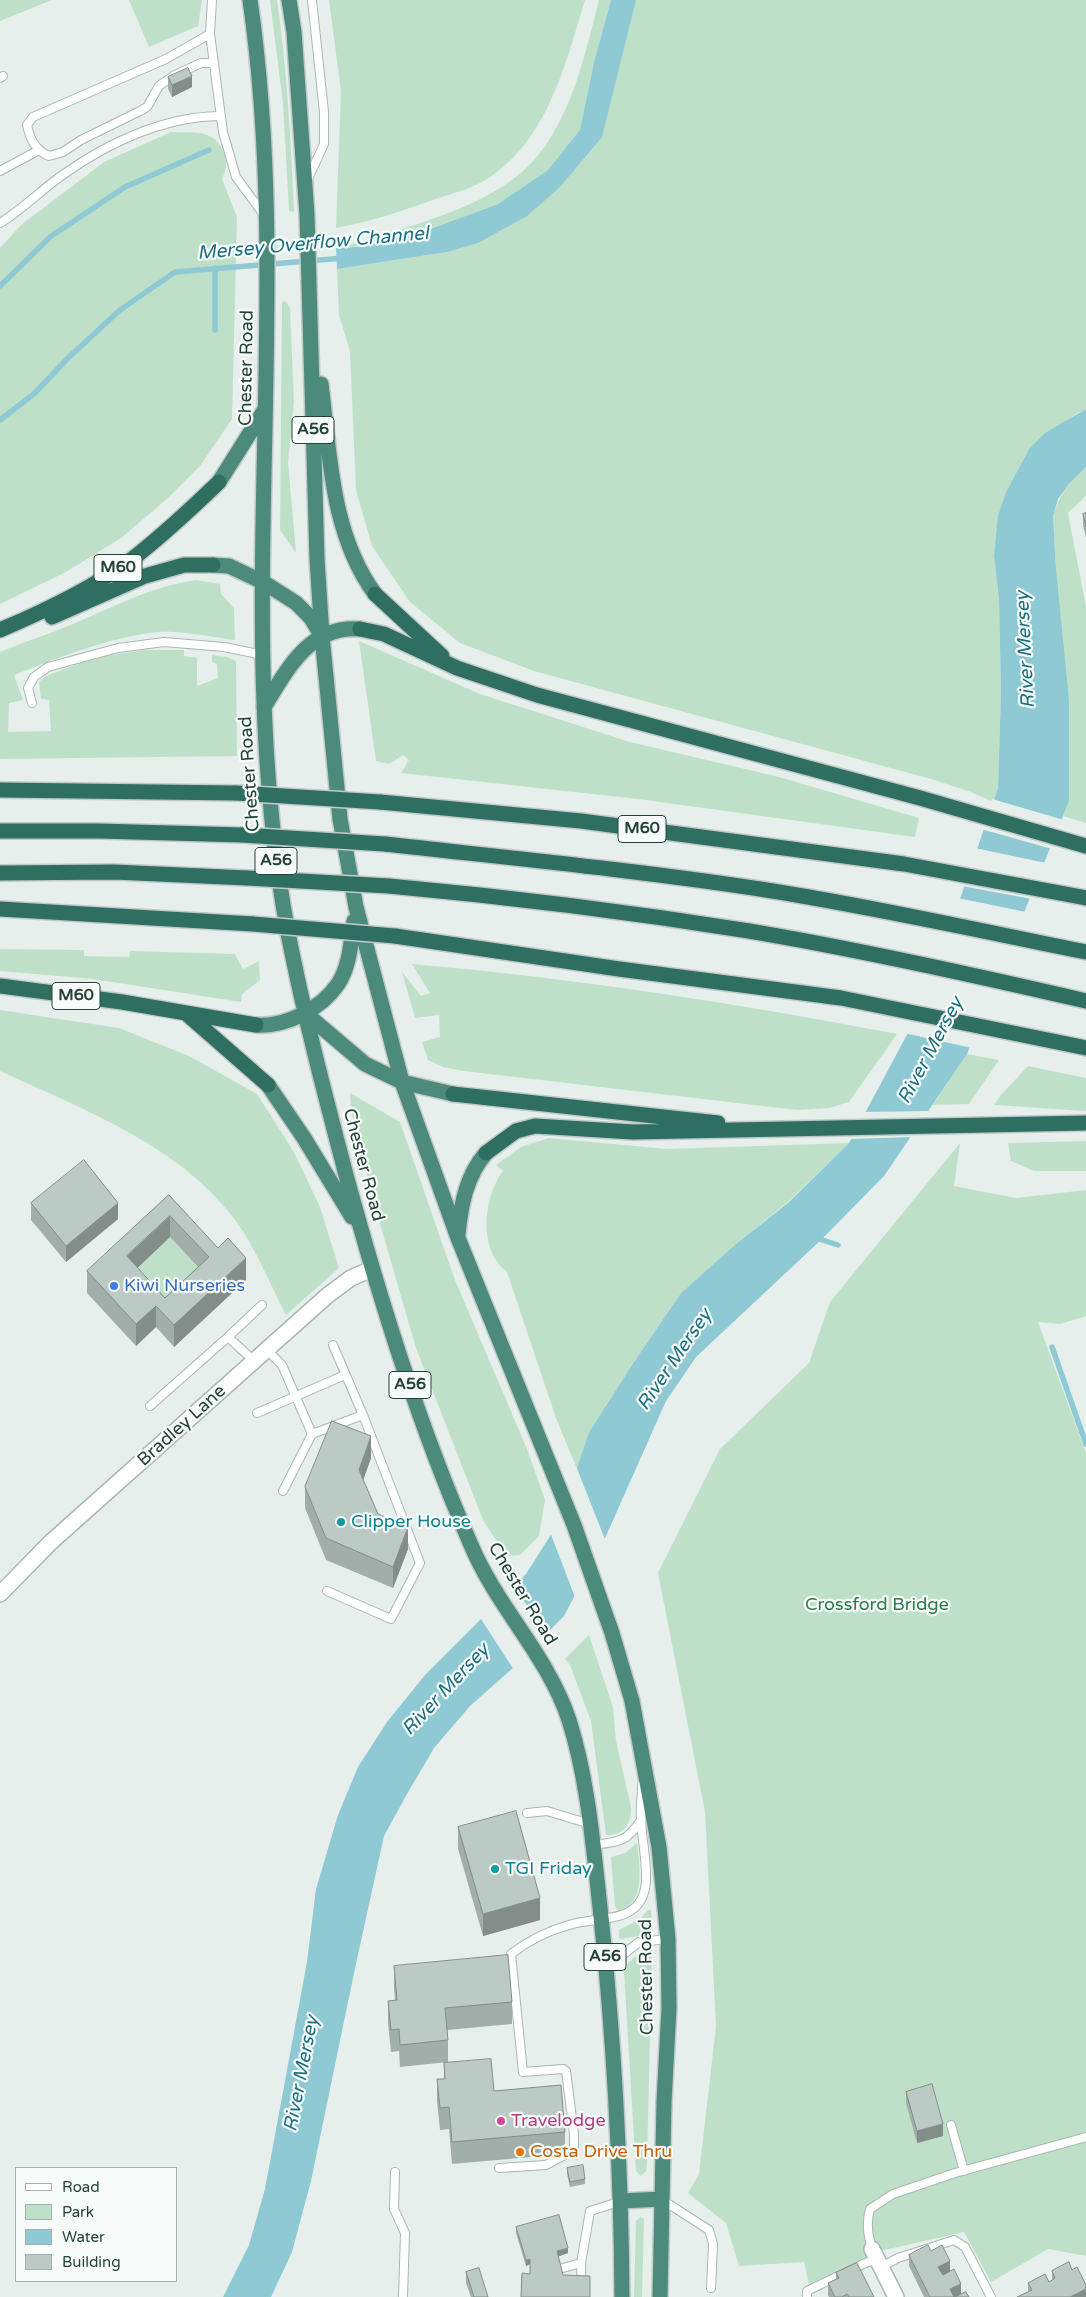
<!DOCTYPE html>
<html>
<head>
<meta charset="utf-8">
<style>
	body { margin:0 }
	#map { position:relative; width:1086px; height:2297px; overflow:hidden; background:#e6efeb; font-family:"Varela Round",sans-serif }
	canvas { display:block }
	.legend { position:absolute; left:15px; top:2167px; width:162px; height:115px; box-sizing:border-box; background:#f7fbf9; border:1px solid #a3b1ad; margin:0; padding:6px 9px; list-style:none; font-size:15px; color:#24423a }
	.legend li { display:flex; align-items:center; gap:10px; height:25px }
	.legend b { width:25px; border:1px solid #a3b1ad }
</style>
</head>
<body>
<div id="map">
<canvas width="1086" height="2297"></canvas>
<ul class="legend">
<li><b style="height:6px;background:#fff"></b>Road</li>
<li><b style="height:14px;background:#bfe0c8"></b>Park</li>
<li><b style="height:14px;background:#8ec9d4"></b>Water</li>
<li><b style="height:14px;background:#bbcac4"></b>Building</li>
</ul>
</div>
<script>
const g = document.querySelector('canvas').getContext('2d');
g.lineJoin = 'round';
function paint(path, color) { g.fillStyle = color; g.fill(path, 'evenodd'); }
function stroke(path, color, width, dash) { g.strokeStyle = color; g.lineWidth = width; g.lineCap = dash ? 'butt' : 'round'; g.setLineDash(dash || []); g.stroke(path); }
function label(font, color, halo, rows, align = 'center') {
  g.font = font + ' "Varela Round",sans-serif'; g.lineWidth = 4.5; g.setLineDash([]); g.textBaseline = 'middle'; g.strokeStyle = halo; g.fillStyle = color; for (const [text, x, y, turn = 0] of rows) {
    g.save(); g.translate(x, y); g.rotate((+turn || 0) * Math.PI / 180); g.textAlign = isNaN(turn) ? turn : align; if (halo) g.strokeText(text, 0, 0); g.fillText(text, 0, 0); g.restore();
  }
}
const green = new Path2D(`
	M0,0H52L0,21Z
	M129,0H202L198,26L149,47Z
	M270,0H277C287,70 291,141 294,212L289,211L283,104Z
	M329,0H585C565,66 546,147 480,183C465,191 446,195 430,201C399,212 369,222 336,228L341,91Z
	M599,0H611L594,62L580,131L548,170L498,204L433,228L359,247L336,248C359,243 380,236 402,229C454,212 513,193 545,146C575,103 586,50 599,0Z
	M636,0H1086V409L1077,413L1029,449L1006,492L994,556L999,600L1001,692L998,788L993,802L971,792L931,779L534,671L460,643L410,602L372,546L356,490L350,351L339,315L337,269L447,252L559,188L631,17Z
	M171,132C194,133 214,128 224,153C228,162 226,170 222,179L237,217L232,419L200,466L168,498L121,538L66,572L0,604V248L21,225L104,162Z
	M285,301L290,308L294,402L288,462L296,553L280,530L282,302Z
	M1086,467V496L1068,513L1086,607V823L1063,816L1069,801L1053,516C1060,493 1069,483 1086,467Z
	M196,580L220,584L221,594L234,608L235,640C214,637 177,630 158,632C110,637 58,658 14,675L23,700L9,703L8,732L51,731L49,700L41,699L39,682L46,676L97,657L145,650H184V656L197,658V686L218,678L217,664L212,662V655L227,657L236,661L237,756L0,759V652C24,642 49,634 73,624C116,606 149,587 196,580Z
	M359,641L480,694L630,742L779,777L919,818L915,837L638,799L401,773L409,760L403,755L389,764L376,761Z
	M0,949L84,950V956L129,957L130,951L235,954L243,969L259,961L260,980L242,994L241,1002L93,979L0,971Z
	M412,964C575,978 736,1003 897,1034L849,1102L829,1108L797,1110L464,1071L443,1067L428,1060L422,1042L440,1037L439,1015L415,1018L402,972L421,996L430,993Z
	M0,1010L119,1028L189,1056L257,1094L294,1152L320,1207L339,1268L286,1315C270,1284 256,1249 236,1221C180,1145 82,1109 0,1071Z
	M967,1054L999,1060L969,1104L933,1105Z
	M1028,1066L1086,1078V1111L994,1105L1001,1095Z
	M350,1093L400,1122L455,1280L527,1449L545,1500L539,1536L520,1555L506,1556L483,1520L416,1348L374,1203L351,1109Z
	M549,1138L667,1149L849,1143L788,1202L736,1244L681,1293L634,1362L589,1432L577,1469L556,1418L507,1272C478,1251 483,1197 503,1171L496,1165L521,1147Z
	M1086,1141V1171H1034L1011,1161L1008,1143Z
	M960,1143L954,1186L1016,1198L1086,1190V1316L1060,1324L1038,1322L1086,1453V2256L1048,2249L991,2282L964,2232L880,2251L809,2285L804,2262L739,2266L726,2223L688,2193L699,2174L716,2026L705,1812L658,1573L720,1449L809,1363L830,1302Z
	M170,1237L209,1279L165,1320L127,1278Z
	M589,1635L613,1707L616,1741L631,1807C632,1824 623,1836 606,1835L591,1721L570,1665L565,1659Z
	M637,1843C639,1862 647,1905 619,1910L615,1907L611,1857L625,1853Z
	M648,1910H651L653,1934L619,1939V1930L640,1919Z
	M644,1948H652L647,2164L646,2171L641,2176L636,2171L624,1972L628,1963Z
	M641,2217L644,2219L642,2297H634L636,2221Z`);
const water = new Path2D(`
	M611,0H636L602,137L559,188L527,216L478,243L447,252L337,269L336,248L359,247L433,228L498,204L548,170L580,130L594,62Z
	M1086,409V467L1069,484L1058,499L1053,516L1056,569L1069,700V801L967,1054L884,1176L822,1239L696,1357L666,1401L606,1536L564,1616L514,1667L470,1706L434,1748L407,1794L384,1836L354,1973L311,2181L292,2252L271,2297H223L249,2245L265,2189L307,1962L316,1889L338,1815L358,1767L387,1722L425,1675L526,1574L559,1522L589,1432L634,1362L681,1293L736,1244L788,1203L849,1143L925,1001L998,788L1001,692L999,600L994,556L998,516L1006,492L1029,449L1045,433Z`);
const pier = new Path2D(`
	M992,799L1064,820L1052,849L981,829Z
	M975,848L1046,863L1032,899L962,886Z
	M958,898L1026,912L972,1048L904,1033L922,1000Z
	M931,1111L914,1137L849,1139L862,1112Z
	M576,1466L606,1542L576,1600L550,1532L557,1521Z
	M512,1584L548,1635L514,1670L479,1616Z`);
const stream = new Path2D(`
	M215,268V330
	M0,286L50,237L125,187L209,150
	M0,420L35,393L67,359L120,310L175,272L344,258
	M816,1238L838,1245
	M1052,1347L1086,1444`);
const service = new Path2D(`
	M212,0L210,34L223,132L236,177L264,215
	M210,34L166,59L33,117L27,125C30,139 35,150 49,156L63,152L81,140L140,111L147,107L159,86L173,76L201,63H213
	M0,78L3,76
	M0,171L39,150
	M307,181L324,144V112L312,0
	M0,223C23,209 42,189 64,174C109,142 164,117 219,116
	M32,703L28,688L34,677L48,667L118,648L164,642L224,647L263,655
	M228,1337L262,1305
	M267,1350L282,1365L312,1434
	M150,1406L228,1337L254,1361
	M257,1413L345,1375
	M283,1491L312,1434L363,1415
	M327,1591L391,1619L420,1563L363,1415L333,1345
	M527,1813L547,1811L590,1824
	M593,1845C619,1842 627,1842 641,1820
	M606,1968L639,1942L668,1939
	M951,2125L964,2171
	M499,2168L546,2165L574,2150V2134L566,2071L563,2069L523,2072L511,1954C529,1940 547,1931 569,1925C600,1915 643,1926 646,1881C647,1861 642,1840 641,1820C640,1808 642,1797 642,1785
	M395,2172L394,2209L405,2233L403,2297
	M661,2199L709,2230L713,2244L711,2288
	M872,2249C868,2235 866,2223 870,2209L893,2194L955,2173L1086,2137
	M881,2267L898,2258L954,2240L965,2247L991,2297
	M552,2271L581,2263
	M582,2297L581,2263L590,2211L622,2201
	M807,2297V2291L863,2264L877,2259`);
const minor = new Path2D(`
	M0,1594L51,1542L328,1295L351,1278L372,1269
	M872,2249L896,2297`);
const trunk = new Path2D(`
	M250,0C295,310 230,625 288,933C304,1015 325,1095 346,1175C380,1300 419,1426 471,1545C497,1607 548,1656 569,1720C588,1780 593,1845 600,1907C614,2037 621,2167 622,2297
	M289,0L294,32L307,215L317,559L322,636L340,819L356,907L402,1082L458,1238L574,1525L612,1633L632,1701L659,1847L668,1939L669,2008L664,2102L660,2297
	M321,384C330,455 331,534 375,594
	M219,482L265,409
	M213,565L229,566L263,582L296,603L311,618L321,635
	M264,707C287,670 309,625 360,629
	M305,1013L365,1064L402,1082L453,1094
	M256,1025C286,1027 321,1009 338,984C350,966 351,941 354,921
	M268,1085L304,1138L352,1217
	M458,1234C461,1205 466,1176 486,1153
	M622,2201L661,2199`);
const motorway = new Path2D(`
	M375,594L442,656
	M52,617L145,576L184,565H213
	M360,629L384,634L457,668L537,695L920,798L1086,846
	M0,630C45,611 91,589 131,560C162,536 191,509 219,482
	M0,790L236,793
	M380,802L581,821L904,864L1086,898
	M0,831H99L242,835
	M385,844C510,858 635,870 760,889C869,906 977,930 1086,952
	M0,873L114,872L247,878
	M389,886C510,897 630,912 749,931C862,950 974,975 1086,1001
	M0,909L253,924
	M395,936L619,969L841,998L1086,1048
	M0,986L122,1002L256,1025
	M188,1015L268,1085
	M453,1094L718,1123
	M486,1153L516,1131L535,1126L633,1132L1086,1123`);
const motorwayBridge = new Path2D(`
	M236,793L380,802
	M242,835L385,844
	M247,878L389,886
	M253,924L395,936`);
const wall = new Path2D(`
	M168,77L192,87L172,97L168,89Z
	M1086,513V538L1083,525V514Z
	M169,1195L246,1280L174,1347L156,1327L136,1346L87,1293V1271ZM170,1237L198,1267L165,1298L137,1268Z
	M31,1203L118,1219L66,1262L31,1220Z
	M371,1458L363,1480L378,1514L408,1549L393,1588L326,1560L305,1508V1487Z
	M458,1827L540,1920L483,1936L458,1849Z
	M394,1966L512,2002V2024L447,2030L448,2040V2062L400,2067L399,2051L391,2052L388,2023V2001H395L394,1987Z
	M444,2063L565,2132V2154L452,2164L449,2129L440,2130L437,2101V2079H444Z
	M906,2092L943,2136L917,2143L906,2103Z
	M567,2168L585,2179V2184L570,2187L567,2174Z
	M516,2227L568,2253L558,2256L530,2274V2264L526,2266L516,2233Z
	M931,2251L950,2271L961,2294L969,2297H924L909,2266V2255Z
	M1072,2270L1086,2285L1028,2291V2283L1049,2282L1052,2280V2271Z
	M466,2272L488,2297H471L466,2283Z
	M836,2273L874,2297H829L828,2295V2283L836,2279Z`);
const shadedWall = new Path2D(`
	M192,76V87L172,97V85Z
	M118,1203V1219L66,1262V1246Z
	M170,1216V1237L127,1278V1256Z
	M246,1258V1280L174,1347V1325Z
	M156,1306V1327L136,1346V1324Z
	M371,1436V1458L359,1492V1470Z
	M408,1527V1549L393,1588V1567Z
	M540,1898V1920L483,1936V1914Z
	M943,2124V2136L917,2143V2131Z
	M568,2248V2253L557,2257V2251Z
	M530,2259V2264L526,2266V2260Z
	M950,2261V2272L938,2278V2267Z
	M961,2284V2295L957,2297H950V2289Z
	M1086,2289V2297H1070Z`);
const building = new Path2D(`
	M188,68L192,76L172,85L168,77Z
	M1086,513V527L1083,514Z
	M84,1160L118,1203L66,1246L31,1203Z
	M169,1195L218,1248L228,1238L246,1258L174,1325L156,1306L136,1324L87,1271ZM170,1216L209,1257L165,1298L127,1256Z
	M332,1421L371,1436L359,1470L378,1514L408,1527L393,1567L326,1538L305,1487Z
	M516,1811L540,1898L483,1914L458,1827Z
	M508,1955L512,2002L445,2008L448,2040L400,2045L399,2029L391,2030L388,2001L397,2000L394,1966Z
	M491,2059L494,2091L561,2085L565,2132L452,2142L449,2107L440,2108L437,2079H445L444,2063Z
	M932,2084L943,2124L917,2131L906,2092Z
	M583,2165L585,2179L570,2182L567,2168Z
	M559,2215L568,2248L557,2251L563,2275L590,2276V2297H521L522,2273L530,2274V2259L526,2260L516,2227Z
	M928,2245L931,2251L942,2245L950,2261L938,2267L943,2275L954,2269L961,2284L950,2289L954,2297H930L909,2255Z
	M1069,2262L1072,2270L1077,2267L1086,2285V2289L1070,2297H1017L1032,2290L1028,2283L1045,2274L1049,2282L1055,2278L1052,2271Z
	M857,2263L874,2297H849L847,2294L842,2297H835L828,2283L839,2278L836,2273Z
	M479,2268L488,2297H474L466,2272Z
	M966,2292L969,2297H955Z`);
const markers = [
	[114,1286,5,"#3f7fe0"],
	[341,1522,5,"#0f9aa8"],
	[495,1869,5,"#0f9aa8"],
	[501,2121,5,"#d1479c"],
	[520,2152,5,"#e8710a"]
];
const shields = [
	[313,430,42],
	[118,568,48],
	[642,829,48],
	[276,861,42],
	[76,996,48],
	[410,1385,42],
	[605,1957,42]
];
const shieldNames = [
	["A56",313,430],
	["M60",118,568],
	["M60",642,829],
	["A56",276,861],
	["M60",76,996],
	["A56",410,1385],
	["A56",605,1957]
];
const streetNames = [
	["Chester Road",247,368,-89],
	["Chester Road",250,774,-94],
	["Chester Road",363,1165,75],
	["Bradley Lane",182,1426,-42],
	["Chester Road",522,1594,59],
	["Chester Road",647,1977,-91]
];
const shopNames = [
	["Kiwi Nurseries",124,1286]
];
const cultureNames = [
	["Clipper House",351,1522],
	["TGI Friday",505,1869]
];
const parkNames = [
	["Crossford Bridge",877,1605]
];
const hotelNames = [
	["Travelodge",511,2121]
];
const foodNames = [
	["Costa Drive Thru",530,2152]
];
const waterNames = [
	["Mersey Overflow Channel",313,244,-5],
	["River Mersey",1026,650,-93],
	["River Mersey",931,1051,-62],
	["River Mersey",675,1360,-56],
	["River Mersey",446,1690,-47],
	["River Mersey",302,2074,-79]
];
paint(green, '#bfe0c8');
paint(water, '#8ec9d4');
paint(pier, '#e6efeb');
stroke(stream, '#8ec9d4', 5.5);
stroke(service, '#a8b8b2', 10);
stroke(minor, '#a8b8b2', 18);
stroke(trunk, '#c2cac8', 18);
stroke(motorway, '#c2cac8', 18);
stroke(service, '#fff', 8);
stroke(minor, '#fff', 15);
stroke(trunk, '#4c8a7c', 15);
stroke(motorway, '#2f6f62', 15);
stroke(motorwayBridge, '#c2cac8', 18, []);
stroke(motorwayBridge, '#2f6f62', 15);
paint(wall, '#a1aea9');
paint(shadedWall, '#838d89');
paint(building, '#bbcac4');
stroke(building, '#838d89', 1);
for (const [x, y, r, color] of markers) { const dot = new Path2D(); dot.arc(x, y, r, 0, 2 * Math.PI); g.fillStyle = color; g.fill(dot); stroke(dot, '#f7fbf9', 2); }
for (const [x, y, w] of shields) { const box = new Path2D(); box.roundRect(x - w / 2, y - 13.5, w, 27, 4); g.fillStyle = '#f7fbf9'; g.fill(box); stroke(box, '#24423a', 1); }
label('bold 16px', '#24423a', null, shieldNames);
label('18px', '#24423a', '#f7fbf9', streetNames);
label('18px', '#366cbe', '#f7fbf9', shopNames, 'left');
label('18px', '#0d838f', '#f7fbf9', cultureNames, 'left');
label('18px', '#2d7a4b', '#f7fbf9', parkNames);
label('18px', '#b23c85', '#f7fbf9', hotelNames, 'left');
label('18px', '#c56008', '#f7fbf9', foodNames, 'left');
label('italic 19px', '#1c6f80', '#f7fbf9', waterNames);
</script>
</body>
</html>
